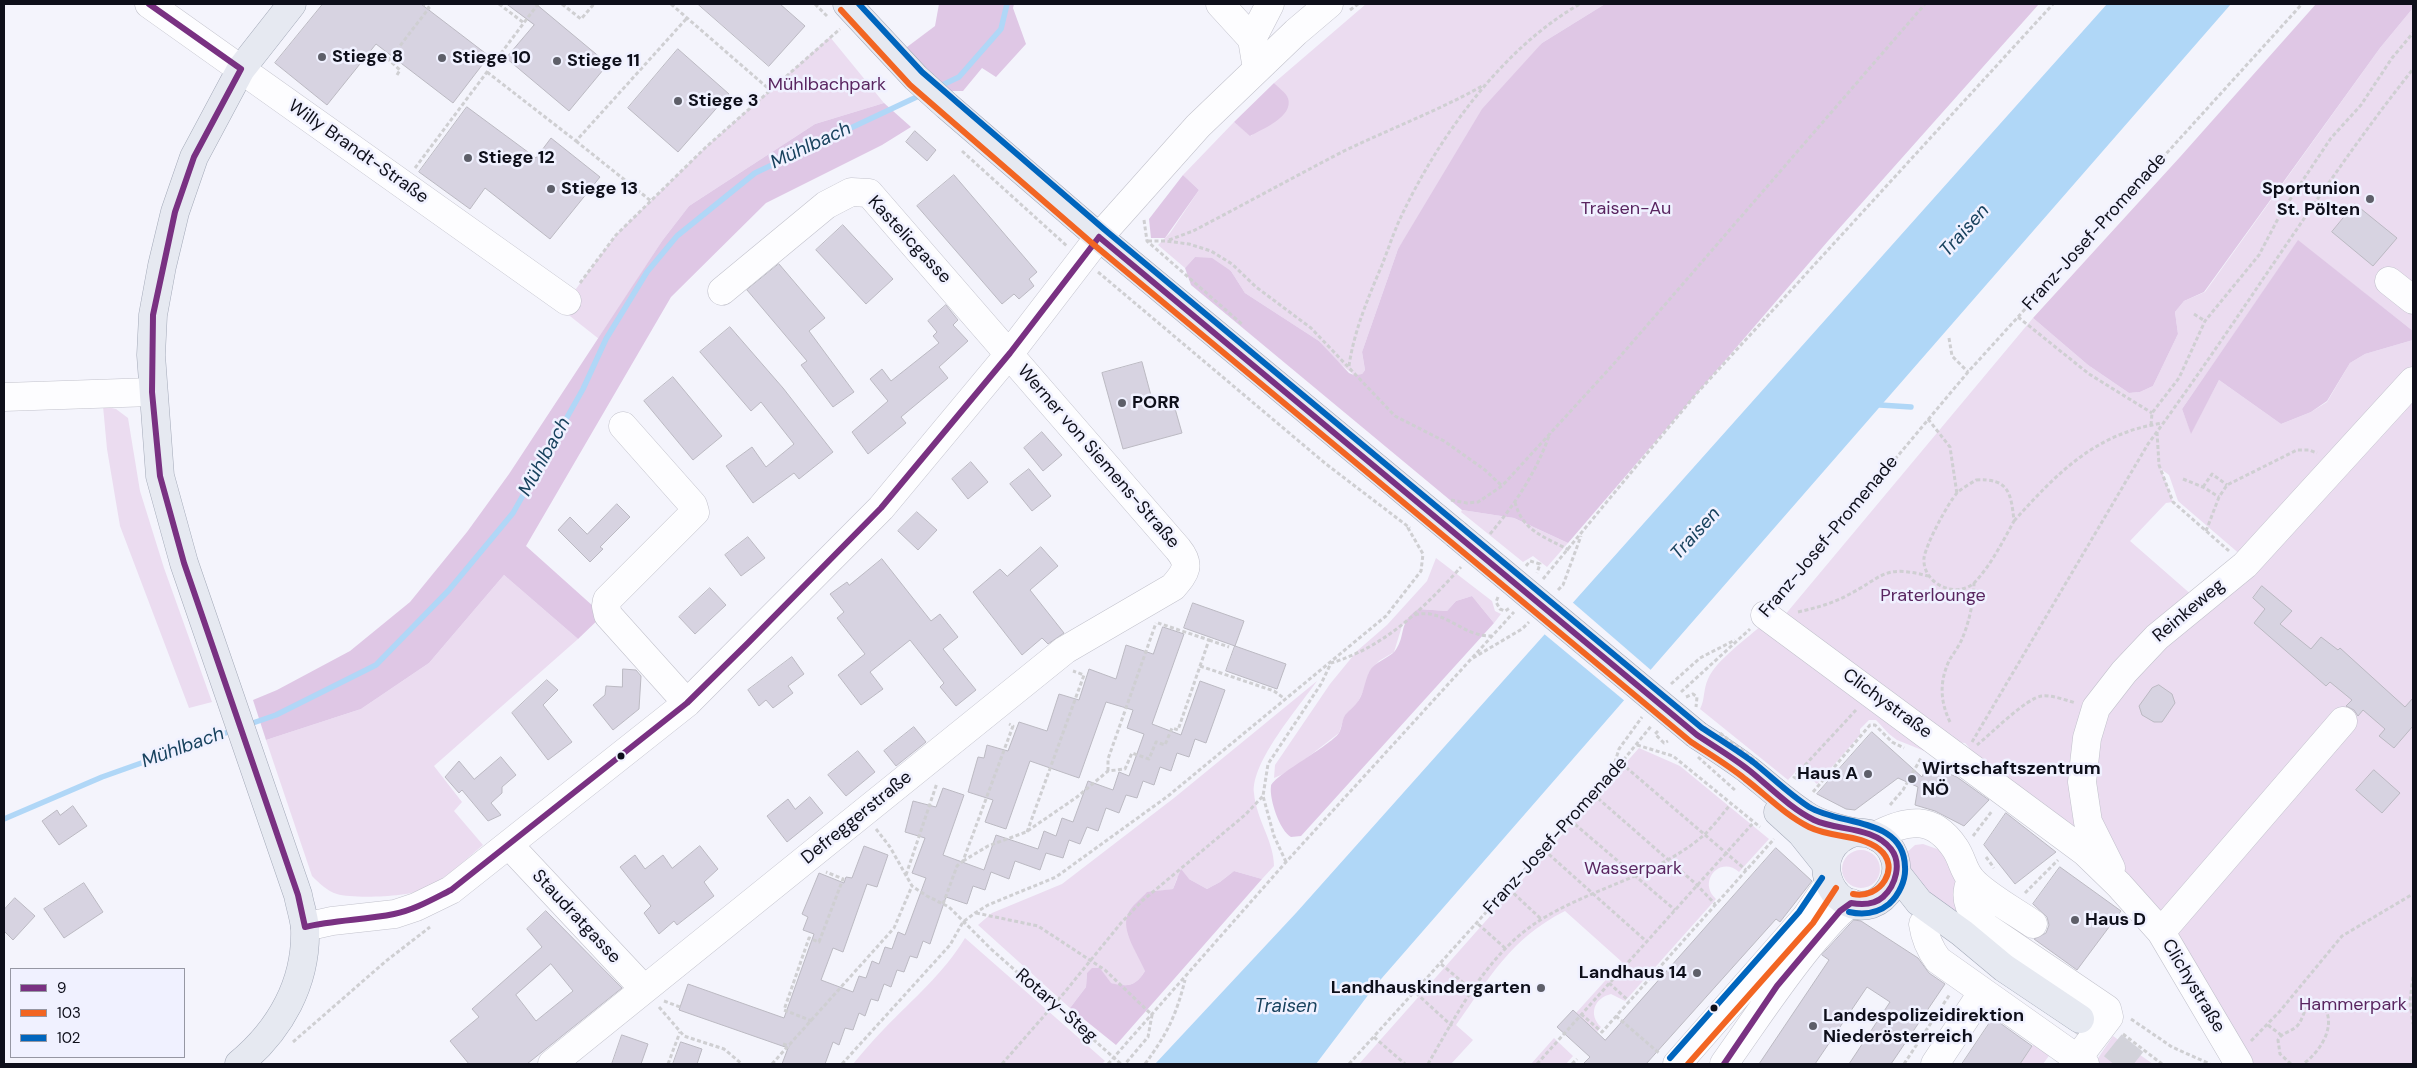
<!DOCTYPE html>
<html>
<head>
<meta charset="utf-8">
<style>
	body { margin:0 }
	#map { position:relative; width:2417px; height:1068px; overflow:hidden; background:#f4f4fc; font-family:"DM Sans",sans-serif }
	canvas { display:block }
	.frame { position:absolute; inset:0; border:5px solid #0e0f1a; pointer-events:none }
	.legend { position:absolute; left:10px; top:968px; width:175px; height:90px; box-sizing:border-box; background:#f0f1ff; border:1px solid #9697a3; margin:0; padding:6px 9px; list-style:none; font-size:15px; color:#0e0f1a }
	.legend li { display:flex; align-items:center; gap:10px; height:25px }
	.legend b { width:25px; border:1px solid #9697a3 }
</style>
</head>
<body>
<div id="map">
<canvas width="2417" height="1068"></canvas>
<div class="frame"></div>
<ul class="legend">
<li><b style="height:6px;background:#793182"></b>9</li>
<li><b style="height:6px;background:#f26522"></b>103</li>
<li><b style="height:6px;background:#0065bd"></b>102</li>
</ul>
</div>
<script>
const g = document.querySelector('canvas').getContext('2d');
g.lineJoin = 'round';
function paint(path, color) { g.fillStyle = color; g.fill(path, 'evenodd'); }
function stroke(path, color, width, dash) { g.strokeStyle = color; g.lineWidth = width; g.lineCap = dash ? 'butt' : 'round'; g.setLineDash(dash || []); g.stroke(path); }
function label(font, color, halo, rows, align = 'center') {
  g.font = font + ' "DM Sans",sans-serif'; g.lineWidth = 5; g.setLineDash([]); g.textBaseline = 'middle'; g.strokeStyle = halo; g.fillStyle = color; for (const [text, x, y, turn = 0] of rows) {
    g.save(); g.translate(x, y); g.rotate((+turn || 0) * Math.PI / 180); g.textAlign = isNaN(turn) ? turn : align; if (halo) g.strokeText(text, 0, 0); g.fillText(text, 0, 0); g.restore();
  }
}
const green = new Path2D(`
	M1366,4H1605L1542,43L1398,249L1362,352L1365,370L1362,374L1354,375L1334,359L1319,341L1245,293L1231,271L1195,257L1185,268L1158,245L1170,233L1199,190L1183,175L1234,122L1251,136L1288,98L1274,83Z
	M2413,8V331L2298,241L2182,409L2191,433L2219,380L2281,424L2311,412L2327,402L2350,363L2365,354L2413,340V1064H2243L2166,927L2131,889L2109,847L2093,806L2090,782L2103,720L2130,678L2162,642L2250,566L2307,503L2300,497L2397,387L2242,556L2178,501L2169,475L2161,469L2173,502L2166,503L2130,541L2193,596C2116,666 2044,725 2089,838L2085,842L1977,761L1975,754L1965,743L1954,742L1784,616L2033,318L2088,365L2129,393L2140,392L2153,386L2178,334L2175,312L2184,301L2205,292L2380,48Z
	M830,37L884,103L815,124L689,206L662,241L599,339L561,309L616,235L706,147Z
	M103,406L116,409L128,418L140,491L164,568L212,702L189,708L120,526L107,449Z
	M1462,510L1514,518L1568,543L1547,567L1533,556L1523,562L1461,512Z
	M1436,558L1492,601L1495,611L1501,614L1494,623L1472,596L1456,601L1447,611L1418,609L1402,626L1394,652L1379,661L1369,672L1365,687L1357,704L1345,715L1339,733L1290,771L1274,778L1275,765L1330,684L1357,651L1387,625L1427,581Z
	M504,575L578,639L434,766L462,802L454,811L483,845C464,861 447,878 424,889C409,897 354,899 337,894C327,891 319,883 312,876L266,740L361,709L429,663Z
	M1764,623L1942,758L1897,740L1889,734L1876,720H1869L1860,729V735L1817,784L1799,768L1788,780L1700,709C1705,700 1703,690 1708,679C1716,660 1748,638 1764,623Z
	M1317,681C1299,707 1251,762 1254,793C1256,819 1274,841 1274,866L1262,879L1234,871L1220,882L1207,889L1189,879L1177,878L1173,889L1146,893L1145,971C1135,987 1128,987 1110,983L1100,968L1087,973L1086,987L1070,1008L978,925L992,913L1062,884L1174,798Z
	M1639,748L1680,766L1769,839L1739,872C1720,855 1697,882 1716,899L1625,1001L1611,994C1594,998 1588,1015 1601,1027L1597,1032L1576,1013L1622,962L1565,911C1510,939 1491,976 1456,1025L1473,1040L1451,1064H1359Z
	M1923,844L1940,850L1947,856L1971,923L1920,895L1904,855L1915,845Z
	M1842 869a19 19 0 1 1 38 0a19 19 0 1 1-38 0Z
	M965,938L1105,1061L1102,1064H853C863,1052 873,1040 884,1029C912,1000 944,973 965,938Z
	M2113,1036L2153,1064H2094Z
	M1554,1038L1573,1056L1566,1064H1531Z
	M2037,1039L2051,1053L2043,1064H2020Z`);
const forest = new Path2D(`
	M939,4H1014L1013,8L1026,44L996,77L982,68L963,91H947L903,50L935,26Z
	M1605,4H2039L1828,241L1568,543L1514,518L1462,510L1191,285L1185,268L1195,257L1212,258L1231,271L1245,293L1319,341L1349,373L1354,375L1362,374L1365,370L1362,352L1398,249L1482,109L1542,43Z
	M2316,4H2413V8L2380,48L2204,292L2184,301L2175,312L2178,334L2153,386L2140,392L2129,393L2088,365L2033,318L2180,157Z
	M1274,83C1278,87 1286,93 1288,98C1294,117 1262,129 1250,136L1234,122Z
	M884,103L911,127L882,145L766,203L671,297L526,546L603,615L578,639L504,575L429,663L361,709L266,740L253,700L277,690L350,651L410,602L467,532L509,474L662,241L689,206L815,124Z
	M1183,175L1199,190L1165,238H1151L1149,219Z
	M2298,240L2413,331V340L2365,354L2350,363L2327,401L2311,412L2281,424L2219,380L2191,434L2182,409Z
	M1472,596L1494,623L1301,836L1291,837C1280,831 1269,799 1271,786C1273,776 1330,746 1339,733C1342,728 1342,720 1345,715C1348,711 1353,708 1356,704C1364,695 1364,683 1369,672C1375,661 1388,659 1395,651C1407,634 1397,624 1418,609L1447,611L1456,601Z
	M1181,869L1189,879L1207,889L1220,882L1234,871L1262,879L1116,1045L1070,1008L1086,987L1087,973L1092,968H1100L1111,983C1128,987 1135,987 1145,971C1139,956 1120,930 1128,914C1131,906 1141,899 1147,892L1173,889Z`);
const water = new Path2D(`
	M2107,4H2231L1375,986L1316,1064H1155L1296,913Z`);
const pier = new Path2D(`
	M1571,601L1652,671L1626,702L1543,633Z`);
const stream = new Path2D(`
	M938,87L959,77L1001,29L1007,4
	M1880,405L1911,407
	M247,725L276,715L376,665L449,590L513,513L583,389L606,339L647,272L677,236L755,173L923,94
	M4,819L102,777L234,730`);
const building = new Path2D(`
	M323,4H421L489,56L453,103L376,44L327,105L275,63Z
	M507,4H536L608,64L569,111L506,58L534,25Z
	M698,4H780L805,26L769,66Z
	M678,49L729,94L678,152L628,108Z
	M467,107L536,158L551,138L600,177L550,239L485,188L470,209L419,172Z
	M915,131L936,150L927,161L906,142Z
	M954,175L1037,272L1029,279L1034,286L1019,299L1014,294L1002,304L917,206Z
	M2355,204L2397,238L2373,266L2332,232Z
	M843,225L893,279L866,304L816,250Z
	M779,264L825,318L809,331L854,392L833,407L801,365L807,361L747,290Z
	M946,305L958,320L953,325L968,341L939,367L948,378L901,417L906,423L868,454L852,432L888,401L870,379L882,369L891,381L939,343L933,336L937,332L928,321Z
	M730,327L783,388L833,452L799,479L794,473L753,503L726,466L752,447L766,467L794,444L761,402L751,411L700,352Z
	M1142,362L1153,403L1172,398L1182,433L1123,449L1102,373Z
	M673,377L722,436L693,460L644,401Z
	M1042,432L1062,455L1043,471L1024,448Z
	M971,462L988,482L968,499L952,479Z
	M1029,469L1051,496L1032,511L1010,484Z
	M617,504L630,517L600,547L603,549L590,562L558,530L570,517L587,534Z
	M917,512L937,530L918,550L898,531Z
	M748,537L765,558L741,576L725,555Z
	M1041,547L1058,566L1030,590L1064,633L1048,644L1042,638L1022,655L973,592L1000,569L1007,576Z
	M882,559L931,621L940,614L958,637L943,649L976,690L956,706L940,687L944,683L910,640L870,672L883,689L861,705L838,675L865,654L837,618L844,612L830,594L847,582L849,585Z
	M2262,586L2292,611L2280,624L2311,649L2321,637L2338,650L2340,648L2405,707L2413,698V726L2394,748L2379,736L2385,729L2363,710L2358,716L2354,710L2346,706L2352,700L2330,682L2326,686L2254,623L2265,609L2253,598Z
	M710,588L726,605L695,634L679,617Z
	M1193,603L1244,621L1235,646L1184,628Z
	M1163,627L1184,634L1152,724L1181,735L1200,681L1225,690L1206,743L1195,739L1189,757L1177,753L1171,771L1160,767L1154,785L1143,781L1137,798L1126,795L1119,813L1106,808L1098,831L1087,827L1080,844L1069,840L1063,858L1046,853L1040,870L1015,861L1009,879L991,872L985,890L973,886L967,904L946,897L930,944L923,941L917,958L910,956L904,972L897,970L891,987L884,984L878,1001L871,999L865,1016L859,1013L853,1030L845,1028L839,1045L833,1042L825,1064H782L788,1048L679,1010L688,984L784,1018L814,934L803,930L808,917L802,914L819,873L844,883L846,877L852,878L864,846L888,855L877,887L867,884L843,952L833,948L821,980L853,992L859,976L866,978L872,961L879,964L885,947L892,949L898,932L905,935L926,878L912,873L925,838L905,832L913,801L936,807L943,788L964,795L943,855L984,870L996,835L1038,849L1044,831L1056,836L1062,818L1073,822L1088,781L1113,790L1119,772L1129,776L1144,734L1127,728L1133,710L1106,702L1079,778L1030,761L1006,829L985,822L993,800L968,792L978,757L984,758L987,745L1008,751L1019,722L1047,731L1059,694L1079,700L1089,669L1116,679L1126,645L1153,654Z
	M1235,646L1286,664L1277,689L1226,671Z
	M792,657L804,674L788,686L793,693L773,708L766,700L759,706L748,690Z
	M623,669L636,670L641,676L639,709L613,730L593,705L605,695L606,686L622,687Z
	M547,680L558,690L543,705L572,742L548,760L512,713Z
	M2159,685L2172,694L2175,703L2162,722H2154L2142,715L2139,706L2152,688Z
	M914,727L926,742L896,766L884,751Z
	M1872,732L1922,777L1927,765L1957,777L1989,800L1964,826L1935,811L1915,805L1918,787L1898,778L1855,810L1846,809L1817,794Z
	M858,751L875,772L846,796L828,775Z
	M501,757L516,775L502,787V793L491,803L501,815L488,821L462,790L459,793L445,777L459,761L474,779Z
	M2374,770L2400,793L2382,813L2356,790Z
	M810,797L823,813L787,842L767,816L788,799L795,809Z
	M73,806L87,826L59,845L42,821L57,810L60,815Z
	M2006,813L2056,852L2015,884L1984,845Z
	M700,846L718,869L704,882L714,896L677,925L674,921L659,934L644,913L651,906L620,867L635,855L645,869L663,855L672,868Z
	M1776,848L1812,881L1780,922L1776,919L1646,1064H1583L1590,1057L1557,1027L1573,1010L1605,1040Z
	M2060,867L2121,911L2077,970L2034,939L2046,933L2049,925L2047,917L2033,904Z
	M84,883L103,912L64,938L44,909Z
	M15,898L35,916L13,940L4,931V910Z
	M546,911L622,988L527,1064H469L450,1041L479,1017L472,1009L542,947L527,929ZM551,964L573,991L536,1021L516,995Z
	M1854,920L1861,921L1918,958L1929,973L1945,984L1891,1064H1849L1890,1002L1867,987L1815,1064H1759L1829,960L1822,955Z
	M1993,1018L2032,1046L2020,1064H1962Z
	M622,1035L648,1044L641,1064H612Z
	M681,1042L702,1049L697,1064H673Z`);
const majorTunnel = new Path2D(`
	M2080,1019L2136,1064`);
const path = new Path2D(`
	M499,4L524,23
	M562,4L581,19L594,4
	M671,4L770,90
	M815,4L827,16
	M1350,10L1358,4
	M487,72L576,141L687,18
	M397,75L400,70L389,60L429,8L424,4
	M576,141L651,201
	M962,151L1067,246
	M415,168L538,4
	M1144,220L1147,241L1243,325
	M1169,240L1193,231C1243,205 1292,178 1342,152C1389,129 1438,111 1484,85
	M1148,241H1166L1189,244L1211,251L1232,264L1256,287L1311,328L1395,416L1444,441L1485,470L1502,486
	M1098,272L1326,464L1410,528
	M580,283L616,235L706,147L840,29
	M2194,314L2205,321
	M2018,317L2089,374L2152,413
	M1949,338L1952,356L1968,372
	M1349,366C1354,331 1368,298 1382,265C1388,250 1393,234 1400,219C1437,139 1502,48 1580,4
	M1928,419L1950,447L1957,494
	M2151,425L2152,413L2179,378L2205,321L2259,255L2281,213L2331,138L2361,105L2392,58L2413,33
	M2157,432L2159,465L2173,502L2229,551
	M2183,479L2203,487L2219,497
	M1976,480C2009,478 2011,493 2014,521C2003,541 1991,565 1975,582C1957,600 1922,584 1924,558C1926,544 1948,503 1957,493C1962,488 1970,484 1976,480Z
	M2203,487L2212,474L2227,485
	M1451,500L1467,503L1478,502L1502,486L1611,367L1925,4
	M1515,502C1522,531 1545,537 1569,550
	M2014,521C2058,472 2096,433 2163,423
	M2206,531L2219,497L2227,485L2297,450H2309L2317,453
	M1490,534C1516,503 1537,471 1550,433
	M1526,566L1530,561L1540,564L1537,573
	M1543,579L1697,393L2053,4
	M1558,590L1563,585L1581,536
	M1498,597L1496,602L1500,609L1505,611L1511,607
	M1778,599L1968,372L2302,4
	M1798,612C1815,608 1831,604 1846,596C1884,577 1882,564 1928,576
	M1415,615C1443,607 1463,637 1491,636
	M1209,640L1229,647
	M1473,658L1522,629L1529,622
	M1200,666L1274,691L1285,699
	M1671,684L1700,658L1735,640
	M1681,692L1750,629
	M1686,697L1693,694L1697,697L1696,707
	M1950,722C1940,701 1939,681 1950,659C1954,653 1959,646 1962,639C1969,623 1974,600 1974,583
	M1658,731L1655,734L1664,743L1668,741
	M1972,742L2148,444C2239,321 2318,189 2413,69
	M1637,745L1673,756L1760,827
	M1977,745C1991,734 2026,698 2042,696C2053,695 2065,700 2076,703
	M1621,763L1746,870
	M1108,771V759L1156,623
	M1611,775L1619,749L1642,717
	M1797,779L1794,777L1856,710
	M1813,792L1870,725H1875L1892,742L1904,748
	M1593,794L1697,885L1715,904
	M1890,805L1903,790L1921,758
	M1570,820L1675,910
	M876,829L890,847L912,886L927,896L949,907L991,949
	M1027,832L1084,675L1073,671
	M1973,836L1992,811
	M1544,850L1646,941
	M1986,857L1994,868
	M963,861L988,846L1026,832L1077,797L1108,771L1125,769L1132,753L1149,759L1156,742L1165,745L1172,728L1178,730L1209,640L1158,623
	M1286,862L1274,836L1263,796L1268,764L1321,684L1331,663C1385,647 1424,608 1461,567
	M906,875L937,783
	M1509,889L1541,919
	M2025,893L2058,860
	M943,904L957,866L963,861L1013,726L1009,724
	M976,913L1038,926L1105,970L1152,1015L1148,1037L1125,1064
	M1478,924L1506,949
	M1441,964L1473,991
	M2413,977L2410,1001L2413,1024
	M1609,983L1629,1001
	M1416,993L1452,1026
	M664,1001L680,1007
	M659,1007L684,1036L724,1049L742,1064
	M1581,1014L1602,1032L1774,839
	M1616,1016L1659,1053
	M2131,1019L2172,1047L2210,1064
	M812,1021L784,1010L809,938L819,942L843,879L826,872
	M2268,1025L2281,1035
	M2123,1034L2162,1064
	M1374,1037L1405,1064
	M2251,1041L2280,1011L2342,936L2413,894
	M293,1042L386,961L430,927
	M783,1044L790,1046
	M668,1064L680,1032
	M772,1064L894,928L912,886
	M842,1064L950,945L963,922L975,913L988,905L1056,877L1168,796L1386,616L1421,571L1423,554L1408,528L1410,526
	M1002,1064L1064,993L1121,923L1142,901L1245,815L1263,796
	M1108,1064L1286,862L1514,612
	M1145,1064C1167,1034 1176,1016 1185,980
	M1349,1064L1621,763L1652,725
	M1428,1064C1458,1012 1489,951 1542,919C1594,887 1658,875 1704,835C1714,826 1722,814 1731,804
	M1537,1064L1754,822
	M1572,1064L1577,1059
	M1904,1064L1950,994
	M2291,1064L2280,1054L2278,1040C2282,1032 2292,1032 2298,1025C2305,1016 2304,1002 2318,1001C2341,1019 2322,1051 2303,1064`);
const minor = new Path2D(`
	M149,4L567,301
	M1220,4L1252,39L1257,69
	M1252,39L1270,4
	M2389,281L2413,300
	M4,397L152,392
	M623,426L693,505L695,512L607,600L606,606L608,615L687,703
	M1765,615L2085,852L2119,885L2161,932L2239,1064
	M1875,836C1907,819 1933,815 1955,848C1962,858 1963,870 1971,879C1983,894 2016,912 2033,924
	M509,845L644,989
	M2111,868L2088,822L2082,782L2087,738L2096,708L2124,672L2157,637L2245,565L2413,381
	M1971,880C1962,900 1971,913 1986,927L2107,1009L2109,1017L2073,1064
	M1923,924C1925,938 1929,948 1938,960L2085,1064
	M305,927L332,921L395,914L416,907L451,890L687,703L881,508L1010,353L1099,237L1198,126L1296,32L1329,4
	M2161,932L2343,721
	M552,1064L1065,650L1173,587C1186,572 1191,565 1178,549L869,193L851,192L826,205L722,291
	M1677,1064L1806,917L1829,883
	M1724,1064C1754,1022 1782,978 1816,938C1827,926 1837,912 1851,903
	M1935,1064L1982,993`);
const major = new Path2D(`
	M847,4L916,78L947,106L1099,237L1456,534
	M1697,735C1714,746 1731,757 1747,769C1766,784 1784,801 1804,814C1818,824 1836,828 1853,832C1860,833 1868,832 1875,836C1895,845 1902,869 1891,887C1887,894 1880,901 1872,904C1828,917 1804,847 1855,832
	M1778,812L1801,833L1825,863
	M1897,874L1919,902L1962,933L2004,968L2080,1019
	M239,1064C280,1030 307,983 305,928C304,917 300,906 298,895L184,563L160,476L151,355L153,315L162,266L175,212L194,157L241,69L292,4`);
const pathBridge = new Path2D(`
	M1720,733L1758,763
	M1698,757L1736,791
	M991,949L1121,1064`);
const majorBridge = new Path2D(`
	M1456,534L1697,735`);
const bus1 = new Path2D(`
	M149,4L241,69
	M241,69L194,157L175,212L153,315L152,392L160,476L184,563L298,895L305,927
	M1099,237L1697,735C1715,747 1734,758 1750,771C1771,788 1790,808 1814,820C1837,831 1873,826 1891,849C1902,863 1896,885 1883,897C1874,905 1862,905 1851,903L1840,911L1777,986L1724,1064
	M305,927C334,920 364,920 394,914C414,910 433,899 451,890L687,703L748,643L881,508L1010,353L1099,237`);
const bus2 = new Path2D(`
	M841,10L910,85L1093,244L1691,742C1709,754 1728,765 1745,779C1766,795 1785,815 1809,827C1831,838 1860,834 1879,849C1902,867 1880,900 1853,894
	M1688,1064L1813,923L1836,888`);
const bus3 = new Path2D(`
	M859,4L922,72L1105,230L1702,728C1719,739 1737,750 1753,762C1772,777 1789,794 1809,807C1840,826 1904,817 1905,867C1906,880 1899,895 1889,904C1878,913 1863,915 1849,912
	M1670,1058L1799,912L1822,878`);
const markers = [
	[322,57,5,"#5e5f69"],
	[442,58,5,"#5e5f69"],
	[557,61,5,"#5e5f69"],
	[678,101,5,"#5e5f69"],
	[468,158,5,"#5e5f69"],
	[551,189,5,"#5e5f69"],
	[2370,199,5,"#5e5f69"],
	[1122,403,5,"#5e5f69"],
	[621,756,4.5,"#0e0f1a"],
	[1868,774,5,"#5e5f69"],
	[1912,779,5,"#5e5f69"],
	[2075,920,5,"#5e5f69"],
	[1697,973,5,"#5e5f69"],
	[1541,988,5,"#5e5f69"],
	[1714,1008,4.5,"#0e0f1a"],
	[1813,1026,5,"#5e5f69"]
];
const poiNames = [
	["Stiege 8",332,57],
	["Stiege 10",452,58],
	["Stiege 11",567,61],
	["Stiege 3",688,101],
	["Stiege 12",478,158],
	["Stiege 13",561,189],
	["Sportunion",2360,189,"right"],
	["St. Pölten",2360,210,"right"],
	["PORR",1132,403],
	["Wirtschaftszentrum",1922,769],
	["NÖ",1922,790],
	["Haus A",1858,774,"right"],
	["Haus D",2085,920],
	["Landhaus 14",1687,973,"right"],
	["Landhauskindergarten",1531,988,"right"],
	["Landespolizeidirektion",1823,1016],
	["Niederösterreich",1823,1037]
];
const parkNames = [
	["Mühlbachpark",827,85],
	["Traisen-Au",1626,209],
	["Praterlounge",1933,596],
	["Wasserpark",1633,869],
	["Hammerpark",2353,1005]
];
const streetNames = [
	["Willy Brandt-Straße",358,152,35],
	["Franz-Josef-Promenade",2095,232,-48],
	["Kastelicgasse",909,240,47],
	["Werner von Siemens-Straße",1098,457,49],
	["Franz-Josef-Promenade",1829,537,-50],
	["Reinkeweg",2189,611,-40],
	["Clichystraße",1887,704,36],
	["Defreggerstraße",857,818,-39],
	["Franz-Josef-Promenade",1556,836,-48],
	["Staudratgasse",576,917,47],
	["Clichystraße",2193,986,59],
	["Rotary-Steg",1056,1006,41]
];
const waterNames = [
	["Mühlbach",811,146,-25],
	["Traisen",1965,231,-48],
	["Mühlbach",545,457,-61],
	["Traisen",1696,534,-48],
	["Mühlbach",183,748,-20],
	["Traisen",1286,1007]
];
paint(green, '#ebdcf0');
paint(forest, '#dfc7e5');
paint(water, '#b0d7f7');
paint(pier, '#f4f4fc');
stroke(stream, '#b0d7f7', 5.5);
paint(building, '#d7d3e1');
stroke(building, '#bbb9c2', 1);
stroke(majorTunnel, '#d2d2da', 28, [28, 14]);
stroke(minor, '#c2c2cc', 29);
stroke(major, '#a3a9b8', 29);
stroke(path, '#cfcfd2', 3, [4, 2.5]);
stroke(minor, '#fdfdff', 28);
stroke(major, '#e6e9f1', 28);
stroke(majorBridge, '#a3a9b8', 29, []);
stroke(pathBridge, '#cfcfd2', 3, [4, 2.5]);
stroke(majorBridge, '#e6e9f1', 28);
stroke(bus1, '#793182', 6);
stroke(bus2, '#f26522', 6);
stroke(bus3, '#0065bd', 6);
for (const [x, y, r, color] of markers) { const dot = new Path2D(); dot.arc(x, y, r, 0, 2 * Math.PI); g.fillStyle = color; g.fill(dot); stroke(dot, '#f0f1ff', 2); }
label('bold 18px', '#0e0f1a', '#f0f1ff', poiNames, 'left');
label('18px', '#592560', '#f0f1ff', parkNames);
label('18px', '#0e0f1a', '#f0f1ff', streetNames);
label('italic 19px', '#18425e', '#f0f1ff', waterNames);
</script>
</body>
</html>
